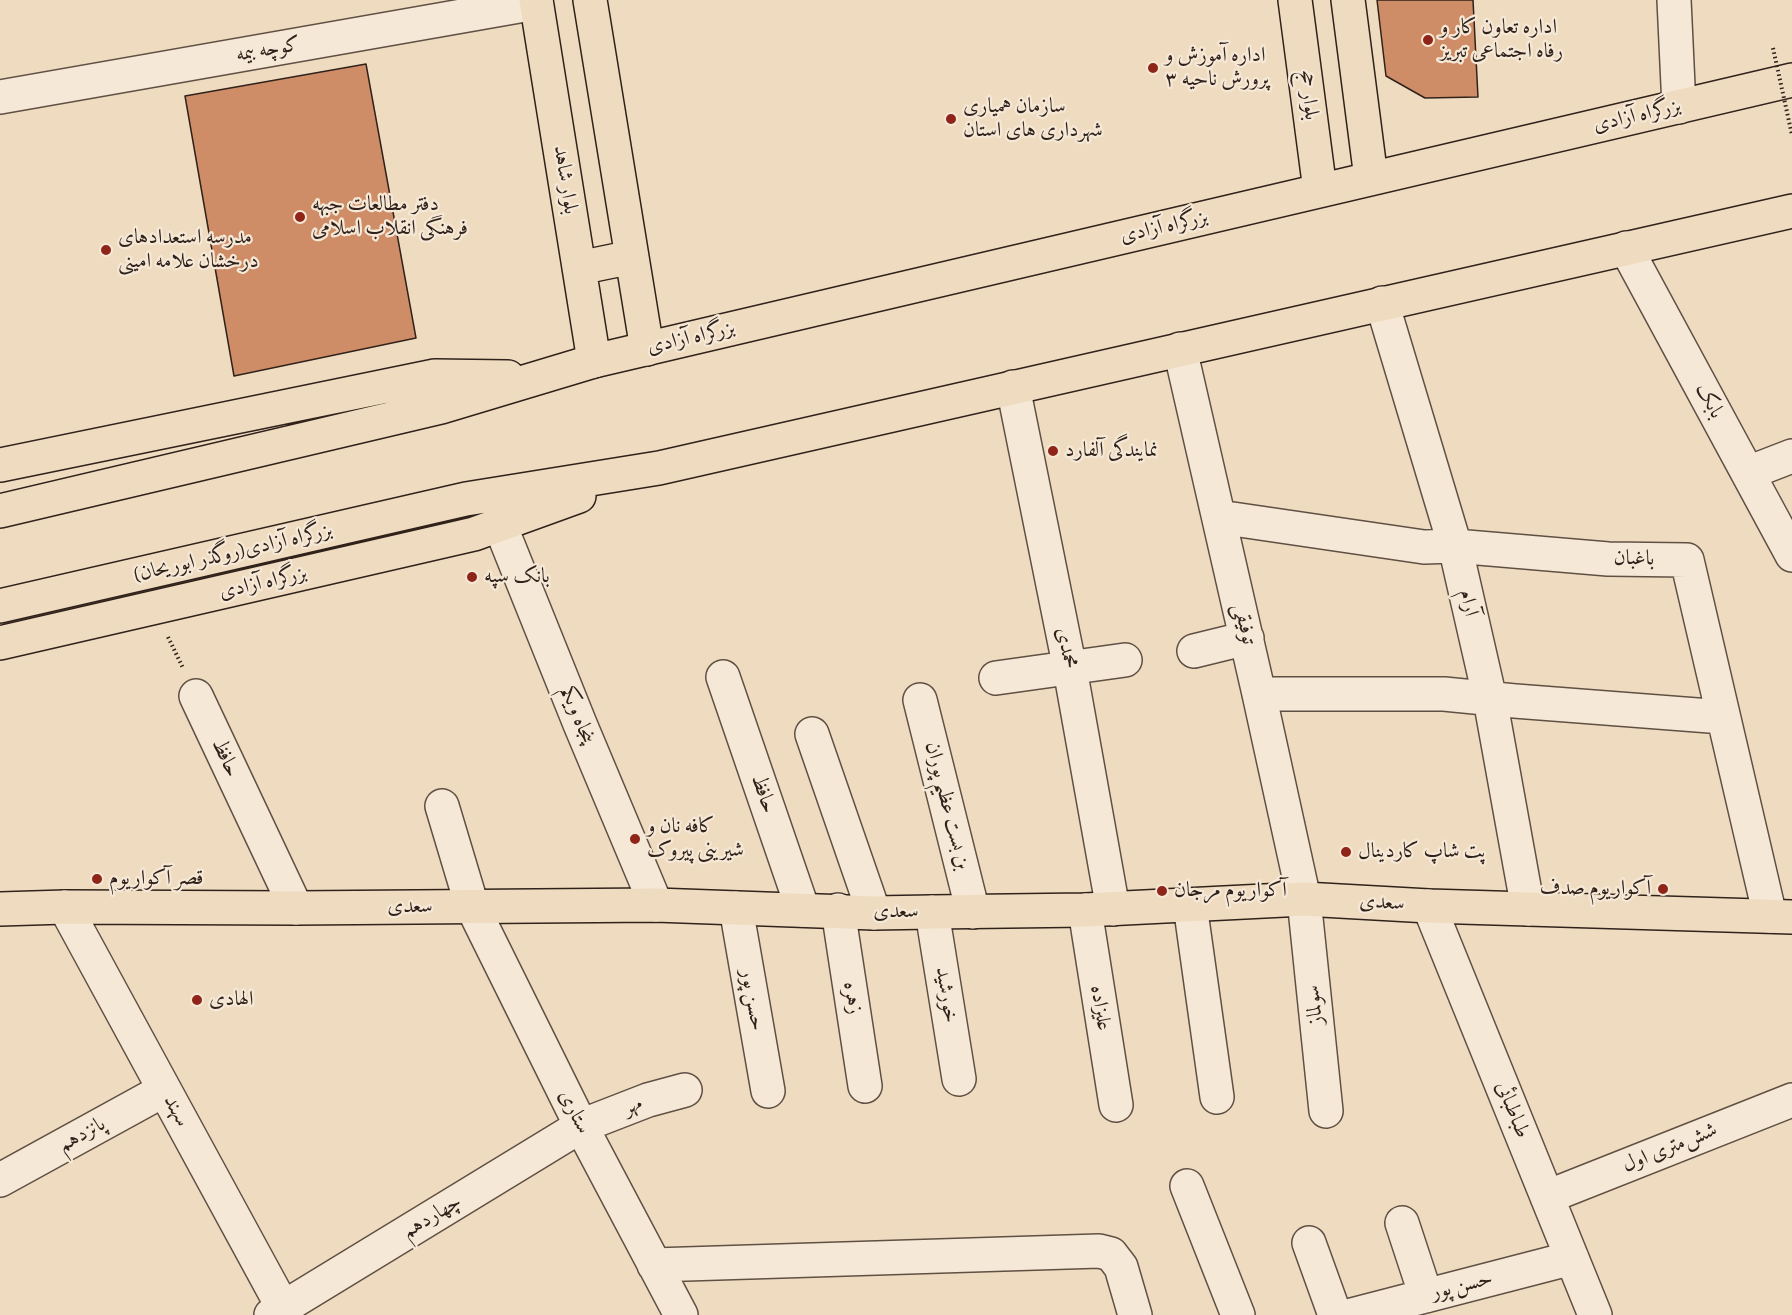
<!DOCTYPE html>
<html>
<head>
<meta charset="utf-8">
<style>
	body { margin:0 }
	canvas { display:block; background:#efdcc0 }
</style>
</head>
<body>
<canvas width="1792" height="1315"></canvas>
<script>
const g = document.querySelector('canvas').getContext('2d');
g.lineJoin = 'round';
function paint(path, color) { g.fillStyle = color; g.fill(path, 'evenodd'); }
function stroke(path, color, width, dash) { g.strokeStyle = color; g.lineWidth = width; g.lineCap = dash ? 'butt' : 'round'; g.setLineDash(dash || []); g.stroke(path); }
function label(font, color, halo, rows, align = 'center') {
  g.font = font + ' Alegreya,Amiri,serif'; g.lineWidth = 4.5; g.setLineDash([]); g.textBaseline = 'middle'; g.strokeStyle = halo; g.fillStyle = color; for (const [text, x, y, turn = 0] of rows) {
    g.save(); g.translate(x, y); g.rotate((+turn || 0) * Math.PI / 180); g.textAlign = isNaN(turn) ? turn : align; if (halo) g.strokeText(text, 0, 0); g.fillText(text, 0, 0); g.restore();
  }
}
const building = new Path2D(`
	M1377,0H1473L1478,97L1425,98L1386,76Z
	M366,64L416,338L234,376L185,96Z`);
const path = new Path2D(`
	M168,637L183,668`);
const minor = new Path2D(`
	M1674,0L1679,107
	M0,97L536,3
	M1626,248L1792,555
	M1382,303L1455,546L1490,699L1528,909
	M1180,349L1259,694L1304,899L1326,1111
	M1013,387L1070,669L1113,909
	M1748,473L1792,456
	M1219,517L1424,547L1455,546L1608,559L1687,560L1770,916
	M500,525L580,724L656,905
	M1194,651L1247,638
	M723,677L803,910
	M996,678L1125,660
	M1259,694H1444L1515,701L1723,717
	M196,696L296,908
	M920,700L973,912
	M812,734L874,913
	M442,806L472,906L581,1126L681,1315
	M1190,905L1217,1097
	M1429,906L1595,1315
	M65,907L287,1315
	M736,908L768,1091
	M838,910L865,1086
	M1085,910L1116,1105
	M932,912L959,1079
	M0,1180L164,1090
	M1187,1186L1238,1315
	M1547,1197L1792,1100
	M1402,1223L1426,1296
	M1309,1243L1335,1315
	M654,1265L1099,1251L1111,1254L1121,1267L1135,1315
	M271,1315L581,1126L648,1100L685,1090
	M1352,1315L1572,1258`);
const major = new Path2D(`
	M536,0L594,361
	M590,0L647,349
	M1295,0L1320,190
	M1348,0L1371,178
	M579,268L632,257
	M0,909L65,907L296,908L656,905L874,913L932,912L1085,910L1304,899L1429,906L1792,917`);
const highway = new Path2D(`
	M0,465L435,376L508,377
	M0,511L441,407L594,361L1792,80
	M0,606L466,499L659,468L1792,211
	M0,643L474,534L579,496`);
const pathBridge = new Path2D(`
	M1773,48L1792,135`);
const markers = [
	[1428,40,6,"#8f2418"],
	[1153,68,6,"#8f2418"],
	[951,119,6,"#8f2418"],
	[300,217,6,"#8f2418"],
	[106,250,6,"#8f2418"],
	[1053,451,6,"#8f2418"],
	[472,577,6,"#8f2418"],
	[635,839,6,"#8f2418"],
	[1346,852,6,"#8f2418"],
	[97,879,6,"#8f2418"],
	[1663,889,6,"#8f2418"],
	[1162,891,6,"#8f2418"],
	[197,1000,6,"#8f2418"]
];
const poiNames = [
	["اداره تعاون کار و",1440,28],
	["رفاه اجتماعی تبریز",1440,52],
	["اداره آموزش و",1165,56],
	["پرورش ناحیه ۳",1165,80],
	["سازمان همیاری",963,107],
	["شهرداری های استان",963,131],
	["دفتر مطالعات جبهه",312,205],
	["فرهنگی انقلاب اسلامی",312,229],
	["مدرسه استعدادهای",118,238],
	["درخشان علامه امینی",118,262],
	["نمایندگی آلفارد",1065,451],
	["بانک سپه",484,577],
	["کافه نان و",647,827],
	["شیرینی پیروک",647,851],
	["پت شاپ کاردینال",1358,852],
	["قصر آکواریوم",109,879],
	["آکواریوم صدف",1651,889,"right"],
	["آکواریوم مرجان",1174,891],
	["الهادی",209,1000]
];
const streetNames = [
	["کوچه بیمه",268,50,-10],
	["بلوار حج",1308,95,83],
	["بزرگراه آزادی",1637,116,-13],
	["بلوار شاهد",565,180,81],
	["بزرگراه آزادی",1164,227,-13],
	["بزرگراه آزادی",691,338,-13],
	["بابک",1709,401,62],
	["بزرگراه آزادی(روگذر ابوریحان)",233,553,-13],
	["باغبان",1634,559,1],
	["بزرگراه آزادی",263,583,-13],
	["آرام",1468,603,77],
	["توفیقی",1244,624,77],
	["محمدی",1066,648,79],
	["پنجاه ویکم",577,715,68],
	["حافظ",225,758,65],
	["حافظ",763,794,71],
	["بن بست عظیم پوران",947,806,76],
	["سعدی",1382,903,3],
	["سعدی",410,907],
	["سعدی",896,912],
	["خورشید",946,995,81],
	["زهره",852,998,81],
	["حسن پور",752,1000,80],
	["سولماز",1315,1005,-96],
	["علیزاده",1100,1008,81],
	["مهر",633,1106,-21],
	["طباطبائی",1512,1110,68],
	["سهند",176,1111,61],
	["ستاری",574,1112,63],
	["پانزدهم",82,1135,-29],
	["شش‌متری اول",1670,1148,-22],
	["چهاردهم",432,1217,-31],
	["حسن پور",1462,1286,-14]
];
paint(building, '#cf8d67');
stroke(building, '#30221b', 1.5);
stroke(minor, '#605044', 36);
stroke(major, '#30221b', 36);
stroke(highway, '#30221b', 36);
stroke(path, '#30221b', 4, [1.5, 3]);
stroke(minor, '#f5e8d6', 33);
stroke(major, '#efdcc0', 33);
stroke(highway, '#efdcc0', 33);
stroke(pathBridge, '#30221b', 4, [1.5, 3]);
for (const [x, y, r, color] of markers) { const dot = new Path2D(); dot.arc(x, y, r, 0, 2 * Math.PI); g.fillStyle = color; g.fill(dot); stroke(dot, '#f5e8d6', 2); }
label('21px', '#30221b', '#f5e8d6', poiNames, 'left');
label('21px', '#30221b', '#f5e8d6', streetNames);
</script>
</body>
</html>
